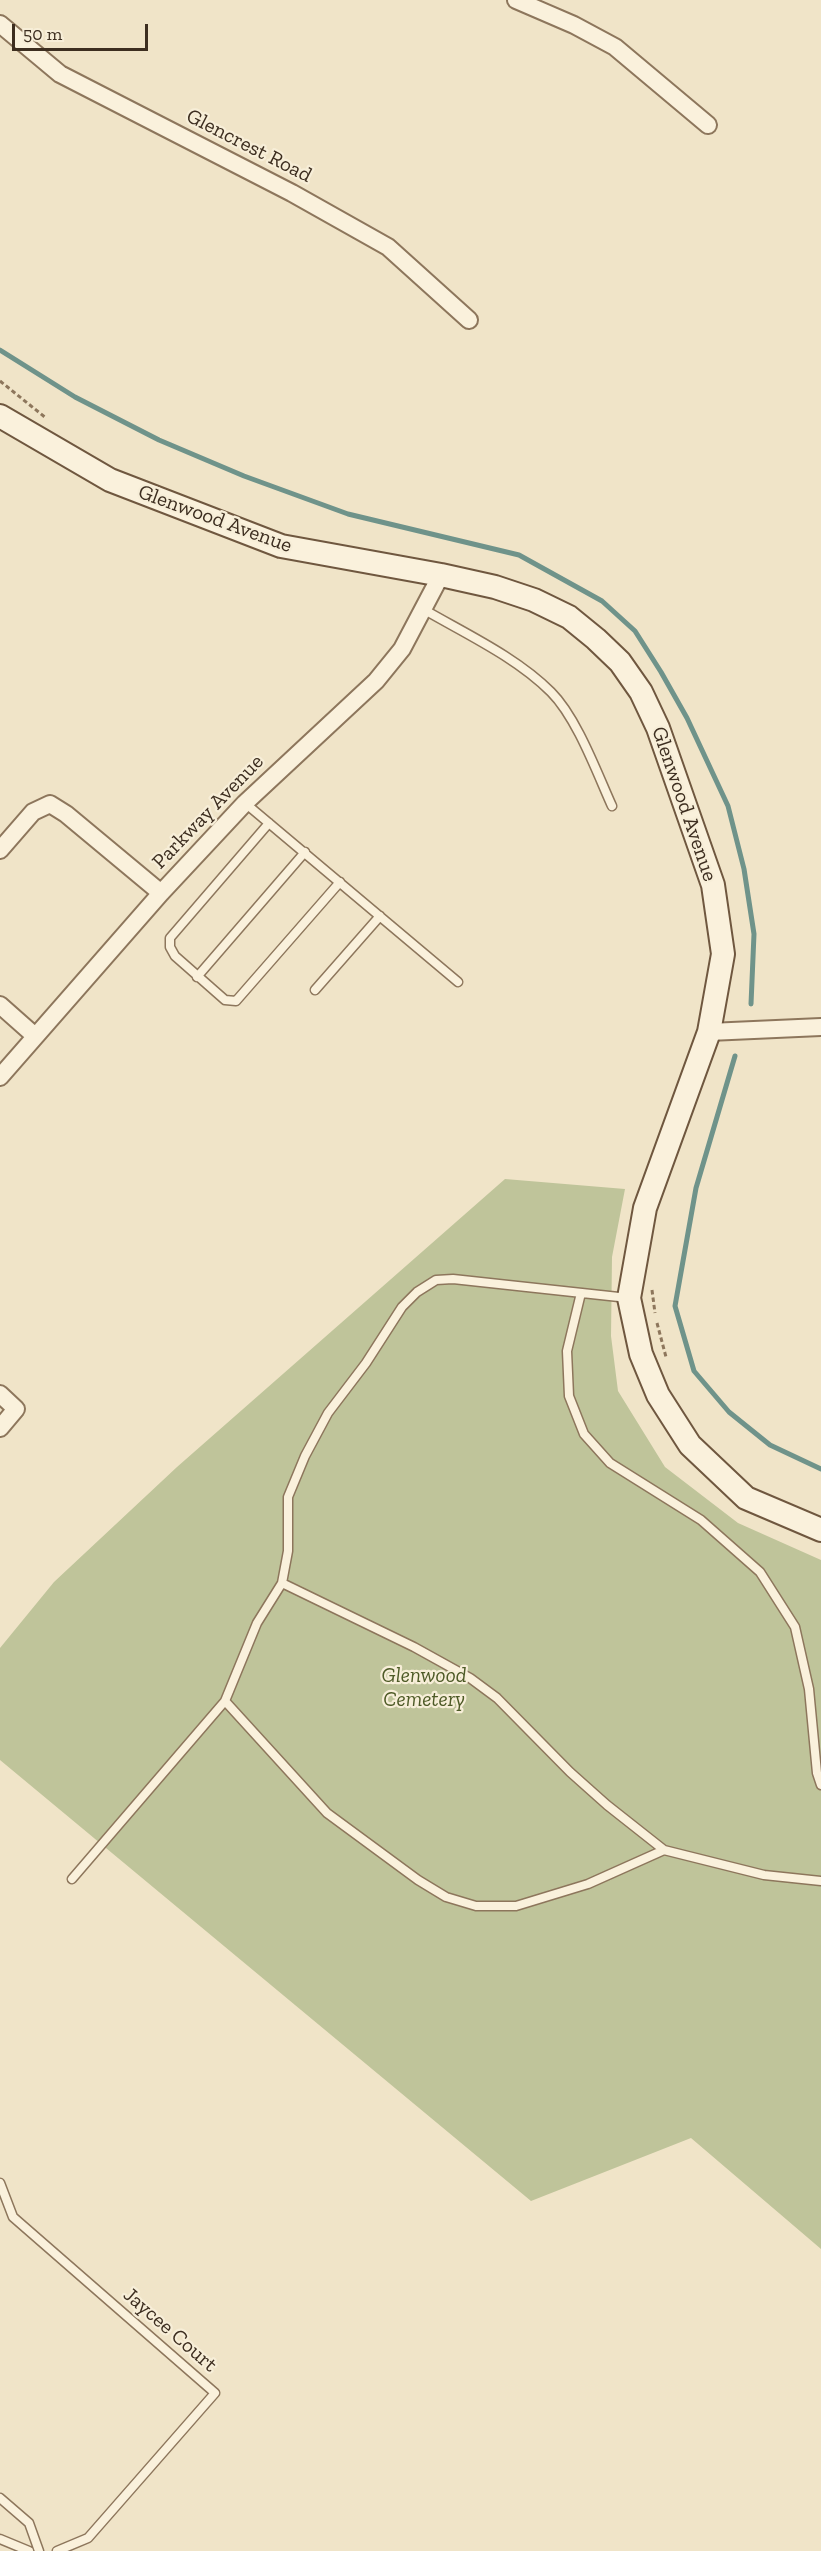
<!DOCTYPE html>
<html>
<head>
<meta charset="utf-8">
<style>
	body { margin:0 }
	#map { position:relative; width:821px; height:2551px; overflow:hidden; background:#f0e4c8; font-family:"Zilla Slab",serif }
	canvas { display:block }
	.scale { position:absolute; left:12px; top:24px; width:136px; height:27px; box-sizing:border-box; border:3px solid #3d2e20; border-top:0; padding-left:8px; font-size:18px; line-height:21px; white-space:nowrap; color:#3d2e20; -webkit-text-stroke:4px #f7eed8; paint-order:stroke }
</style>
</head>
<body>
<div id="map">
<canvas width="821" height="2551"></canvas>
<div class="scale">50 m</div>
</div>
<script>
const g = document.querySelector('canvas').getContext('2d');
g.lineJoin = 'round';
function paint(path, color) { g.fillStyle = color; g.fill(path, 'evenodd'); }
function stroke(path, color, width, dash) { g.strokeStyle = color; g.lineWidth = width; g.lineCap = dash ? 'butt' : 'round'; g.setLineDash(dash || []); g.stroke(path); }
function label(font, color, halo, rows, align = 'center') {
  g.font = font + ' "Zilla Slab",serif'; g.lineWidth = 4.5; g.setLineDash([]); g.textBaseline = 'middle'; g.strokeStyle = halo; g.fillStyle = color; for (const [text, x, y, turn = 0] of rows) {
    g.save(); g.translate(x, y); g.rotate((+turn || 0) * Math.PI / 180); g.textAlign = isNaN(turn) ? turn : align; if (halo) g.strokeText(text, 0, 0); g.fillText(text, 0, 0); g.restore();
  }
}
const cemetery = new Path2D(`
	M505,1179L625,1189L612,1257L611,1336L618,1391L665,1467L738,1523L821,1560V2249L691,2138L531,2201L0,1760V1648L54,1582L177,1467Z`);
const stream = new Path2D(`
	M0,350L75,397L159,440L244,476L348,514L519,555L602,601L635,631L661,672L687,718L728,806L744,869L754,934L751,1004
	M735,1056L696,1188L675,1306L694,1371L729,1412L770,1445L821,1469`);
const path = new Path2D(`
	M0,381L46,418
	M652,1290L655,1313
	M657,1323L666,1357`);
const lane = new Path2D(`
	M423,609C466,634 516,657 551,692C577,718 597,773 612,806
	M245,803L458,982
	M269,823L170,938V947L175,956L225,1000L236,1001L340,882
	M197,977L305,852
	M315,990L380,916
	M581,1293L567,1351L569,1396L584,1434L610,1463L701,1520L760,1572L795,1627L809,1689L817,1773L821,1785
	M282,1583L414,1647L470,1678L497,1698L570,1772L607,1805L664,1850L764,1875L821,1881
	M225,1701L327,1813L418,1880L446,1897L476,1906H516L588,1884L664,1850
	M72,1879L225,1701L257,1623L282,1583L288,1551V1497L305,1456L328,1413L366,1363L402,1307L417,1292L436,1280L453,1279L628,1298
	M0,2183L13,2217L215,2393L88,2538L57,2551
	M0,2498L29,2523L39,2551
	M0,2539L29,2551`);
const street = new Path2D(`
	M516,0L574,25L615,47L708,125
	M0,24L60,74L292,193L388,247L469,320
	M0,850L33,812L50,804L66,814L161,893
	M0,1005L35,1036
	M709,1032L821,1027
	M0,1077L161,893L245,803L376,681L402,649L441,575
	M0,1394L16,1409L0,1428`);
const secondary = new Path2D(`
	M0,416L110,480L281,546L441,575L495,587L534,600L569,617L596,639L620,662L641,692L658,728L713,885L723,954L709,1032L645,1208L629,1298L641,1354L658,1395L690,1445L746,1498L821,1530`);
const streetNames = [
	["Glencrest Road",249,146,27],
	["Glenwood Avenue",215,519,20],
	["Glenwood Avenue",684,804,71],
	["Parkway Avenue",208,812,-46],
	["Jaycee Court",170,2330,41]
];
const parkNames = [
	["Glenwood",424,1676],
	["Cemetery",424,1700]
];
paint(cemetery, '#bfc49a');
stroke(stream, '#6f938a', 5);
stroke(lane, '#8d765c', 11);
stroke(street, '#8d765c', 20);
stroke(secondary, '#6f573f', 26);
stroke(path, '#8d765c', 3, [4.5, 3]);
stroke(lane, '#faf1dc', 8);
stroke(street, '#faf1dc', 16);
stroke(secondary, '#faf1dc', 22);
label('21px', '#3d2e20', '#f7eed8', streetNames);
label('italic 21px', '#4d5a26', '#f7eed8', parkNames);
</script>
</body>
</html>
